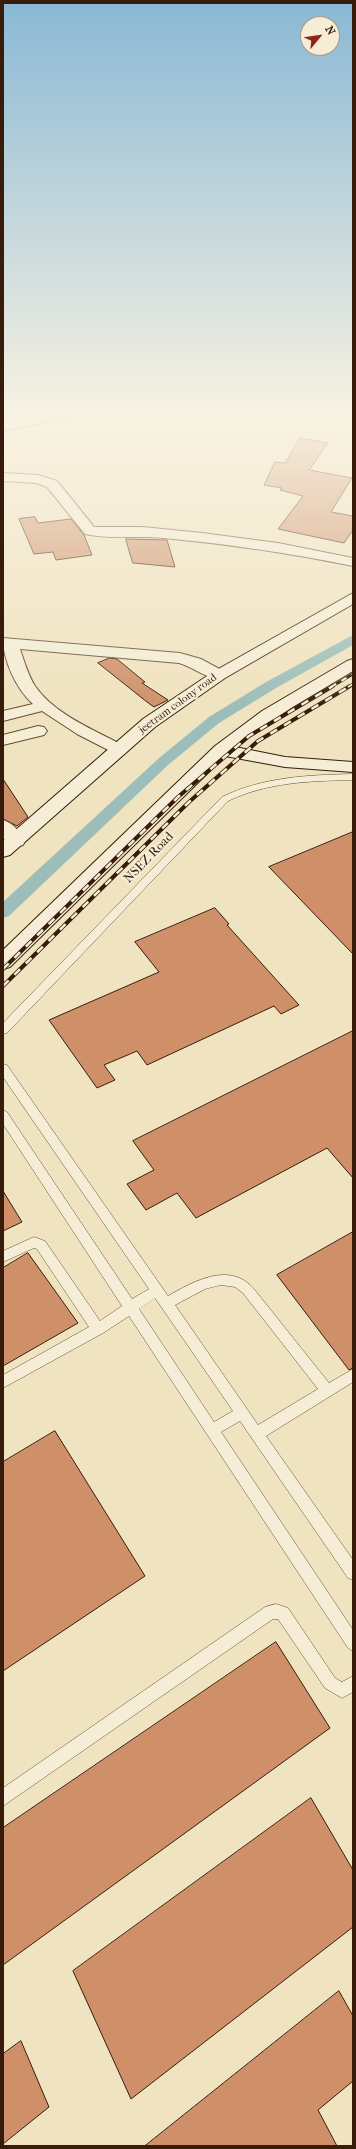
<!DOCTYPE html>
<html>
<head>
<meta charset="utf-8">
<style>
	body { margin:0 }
	#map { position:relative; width:356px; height:2149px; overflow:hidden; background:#f0e3bf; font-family:"IM FELL French Canon",serif }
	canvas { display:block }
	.frame { position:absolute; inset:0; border:4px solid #371c0b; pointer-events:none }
	.north { position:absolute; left:300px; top:16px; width:40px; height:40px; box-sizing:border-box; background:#f5edd5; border:1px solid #a99984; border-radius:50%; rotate:61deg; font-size:11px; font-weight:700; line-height:16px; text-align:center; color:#371c0b }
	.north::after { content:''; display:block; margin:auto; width:14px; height:18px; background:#8f2418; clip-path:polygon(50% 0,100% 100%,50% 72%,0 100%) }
</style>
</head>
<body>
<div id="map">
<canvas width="356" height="2149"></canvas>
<div class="frame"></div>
<div class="north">N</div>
</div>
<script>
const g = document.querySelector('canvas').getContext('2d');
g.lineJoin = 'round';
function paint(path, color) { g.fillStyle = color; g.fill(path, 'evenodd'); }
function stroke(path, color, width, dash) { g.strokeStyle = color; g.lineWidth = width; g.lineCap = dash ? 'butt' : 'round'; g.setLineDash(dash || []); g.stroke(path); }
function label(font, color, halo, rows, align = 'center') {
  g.font = font + ' "IM FELL French Canon",serif'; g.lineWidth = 4; g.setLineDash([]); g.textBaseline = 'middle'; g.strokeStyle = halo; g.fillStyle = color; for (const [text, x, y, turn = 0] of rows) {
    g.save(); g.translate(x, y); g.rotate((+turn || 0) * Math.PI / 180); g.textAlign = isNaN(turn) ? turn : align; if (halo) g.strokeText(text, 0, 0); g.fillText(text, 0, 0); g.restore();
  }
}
const canal = new Path2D(`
	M353,635V645L276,688L219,723L168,765L9,916L3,918V902L158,759L209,717L266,682Z`);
const building = new Path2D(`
	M300,438L328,443L309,470L352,478L331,512L353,516V530L344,543L278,529L303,496L280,490L282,488L264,485L275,462L285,463Z
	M35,517L38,523L71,519L84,535L92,555L56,560L53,552L34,554L19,519Z
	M126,539L167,540L175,567L133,563Z
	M110,658L117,659L145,682L142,683L168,700L154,707L147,702L98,663Z
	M3,779L28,817L17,826L3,819Z
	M353,832V954L269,867Z
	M215,908L229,924L227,925L299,1005L281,1014L274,1006L147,1065L137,1051L104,1065L115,1080L97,1088L49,1020L159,972L135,942Z
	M353,1031V1178L327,1148L196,1218L177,1193L146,1210L127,1184L154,1170L133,1141Z
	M3,1191L22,1222L3,1231Z
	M353,1232V1368L349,1370L277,1275Z
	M28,1253L78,1323L3,1366V1268Z
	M55,1431L145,1576L3,1671V1462Z
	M276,1642L330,1728L3,1965V1828Z
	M311,1798L353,1870V1927L131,2099L73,1971Z
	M339,1991L353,2016V2081L318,2110L337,2146H145Z
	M21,2041L49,2107L3,2144V2054Z`);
const lane = new Path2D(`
	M353,774V780C310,781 268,782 228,801L7,1033L3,1034V1023L222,797C263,777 308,775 353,774Z
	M3,1064L7,1065L168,1296C194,1281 230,1261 254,1289L329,1383L353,1369V1382L266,1436L353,1560V1580L348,1578L240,1421L221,1432L353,1630V1651L348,1648L129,1316L103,1333L3,1388V1375L89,1327L37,1249L34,1248L3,1262V1251L34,1237L45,1241L100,1321L122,1306L3,1124V1110L7,1112L132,1299L149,1289L3,1077ZM221,1285L235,1287L243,1293L318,1389L258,1425L175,1305L205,1289ZM155,1298L162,1308L233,1411L214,1422L139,1309Z
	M276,1604L288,1608L335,1678L342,1682L353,1676V1692L342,1698L325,1688L278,1619H273L3,1806V1788L265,1607Z`);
const street = new Path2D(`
	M65,410H92L86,414L3,431V423Z
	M3,473L38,475L57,481L94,527H143L202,533L278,543L353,558V566C290,553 227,544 164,538C138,535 110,540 85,534L47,487L36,483L3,481Z
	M3,638L180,653L201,659L225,672L227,675L225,678C210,682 194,667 179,663L20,649C24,661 28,675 35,686C55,715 95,730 124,746L127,750L124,754L118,755L77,734L42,711L3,721V711L33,704C16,689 3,660 3,638Z
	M38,726L44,727L47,731L44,735L3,745V735Z
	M3,820C13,823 20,832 25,841L23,845C13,848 9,845 3,838Z`);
const secondary = new Path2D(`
	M353,593V604L225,678L155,727L10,855L3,857V841L143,719L213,672Z
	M353,659V671L291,708L235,747L285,757L353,762V772L285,767L225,756L10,967L3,969V950L215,746L262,711L347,661Z`);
const railFar1 = new Path2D(`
	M331,687L353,674
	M348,687L353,684`);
const rail = new Path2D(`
	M3,969L178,797L249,736L333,686
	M3,986L189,802L258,741L350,686`);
const farStreetnames = [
	["jeetram colony road",178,704,-36]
];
const streetNames = [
	["NSEZ Road",149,858,-46]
];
paint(canal, '#9cbdb9');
paint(building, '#cf9069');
stroke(building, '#371c0b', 1);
stroke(lane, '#654e38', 1);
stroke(street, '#654e38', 2);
stroke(secondary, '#371c0b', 2);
paint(lane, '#f5edd5');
paint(street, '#f5edd5');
paint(secondary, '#f5edd5');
stroke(railFar1, '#371c0b', 3);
stroke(rail, '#371c0b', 4);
stroke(railFar1, '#f5edd5', 2, [6]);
stroke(rail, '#f5edd5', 2.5, [8]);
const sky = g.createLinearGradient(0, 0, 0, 711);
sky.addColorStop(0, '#89b8d5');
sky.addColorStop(0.58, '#f8f2e2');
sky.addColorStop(1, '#f8f2e200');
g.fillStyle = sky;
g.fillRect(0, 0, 356, 711);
label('11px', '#371c0b', '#f5edd5', farStreetnames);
label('13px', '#371c0b', '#f5edd5', streetNames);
</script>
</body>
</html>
